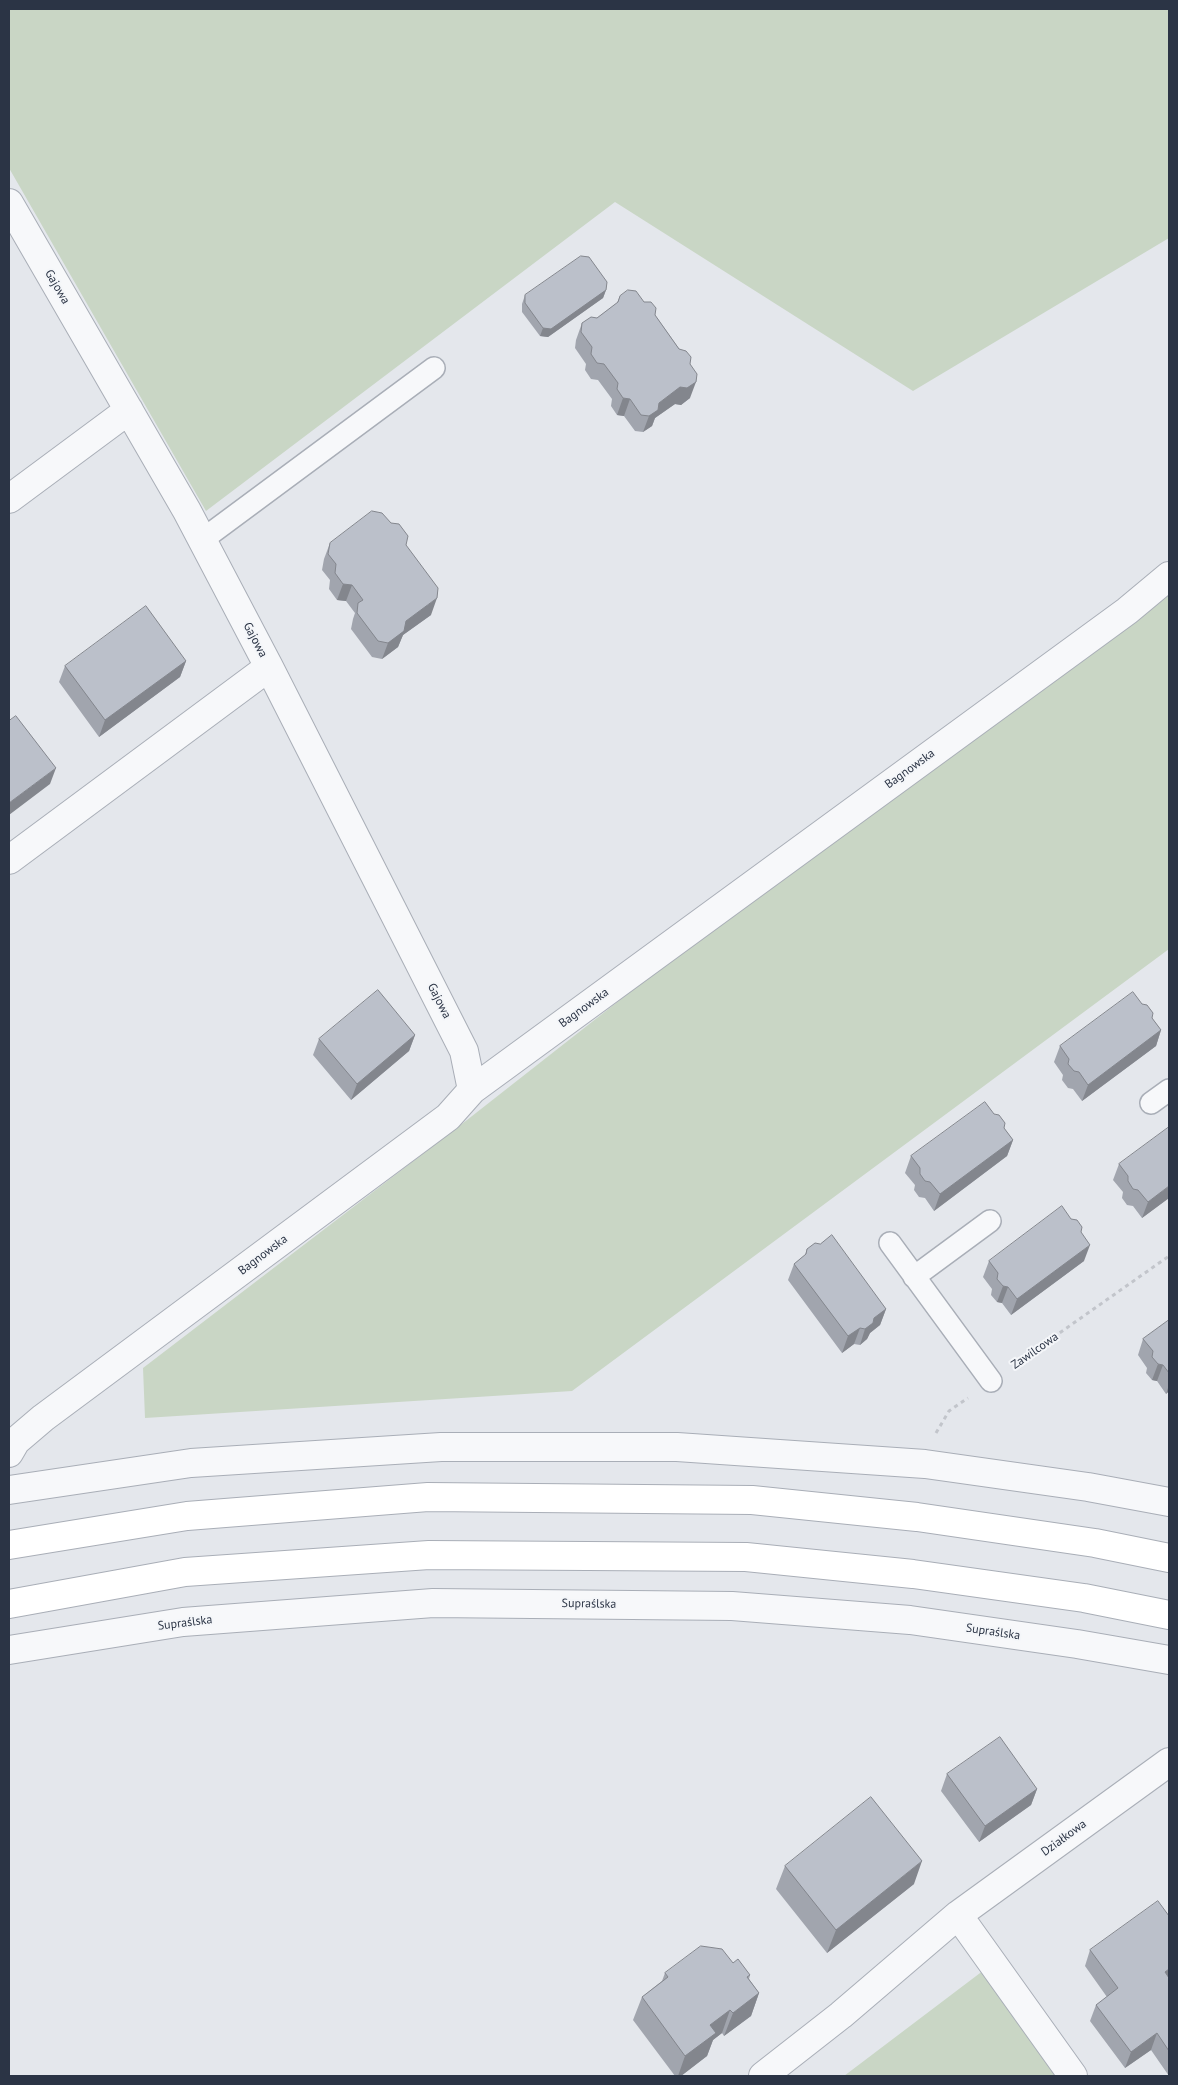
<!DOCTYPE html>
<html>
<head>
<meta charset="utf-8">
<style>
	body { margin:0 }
	#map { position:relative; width:1178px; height:2085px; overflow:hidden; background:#e4e7ec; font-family:"PT Sans",sans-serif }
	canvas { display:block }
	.frame { position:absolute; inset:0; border:10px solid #2b3445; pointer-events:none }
</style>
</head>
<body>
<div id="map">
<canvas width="1178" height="2085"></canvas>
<div class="frame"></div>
</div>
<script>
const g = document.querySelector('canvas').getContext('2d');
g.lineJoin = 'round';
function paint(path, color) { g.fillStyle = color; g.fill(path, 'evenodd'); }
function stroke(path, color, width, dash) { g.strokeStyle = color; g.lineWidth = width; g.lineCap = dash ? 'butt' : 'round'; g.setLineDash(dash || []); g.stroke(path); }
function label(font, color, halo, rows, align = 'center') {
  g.font = font + ' "PT Sans",sans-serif'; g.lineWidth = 4; g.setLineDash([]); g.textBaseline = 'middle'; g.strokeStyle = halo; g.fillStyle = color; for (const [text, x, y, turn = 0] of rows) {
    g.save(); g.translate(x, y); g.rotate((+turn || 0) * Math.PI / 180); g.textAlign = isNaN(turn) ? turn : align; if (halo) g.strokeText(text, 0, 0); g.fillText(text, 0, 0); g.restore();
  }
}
const green = new Path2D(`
	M9,9H1169V238L913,391L615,202L206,511L9,168Z
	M1169,569V949L572,1391L145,1418L143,1368L467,1120Z
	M988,1967L1063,2076H844Z`);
const path = new Path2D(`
	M1014,1365L1169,1256
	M936,1433L949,1411L968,1398`);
const lane = new Path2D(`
	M202,540L434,368
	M1151,1103L1169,1090
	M890,1243L991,1381
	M914,1277L990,1221`);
const street = new Path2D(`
	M9,203L187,511L269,667L464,1051L472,1090
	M9,499L129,410
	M9,860L269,667
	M9,1453L16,1441L43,1418L448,1117L472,1090L1127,611L1169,576
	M9,1490L191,1463L441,1447H677L925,1464L1088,1487L1169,1502
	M9,1650L183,1622L433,1603L732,1606L910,1620L1077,1644L1169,1660
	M958,1915L1073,2076
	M763,2076L841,2015L958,1915L1169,1762`);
const secondary = new Path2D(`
	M9,1545L187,1516L428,1497L752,1500L917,1517L1095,1543L1169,1558
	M9,1604L185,1572L429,1555L746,1557L913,1574L1084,1598L1169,1615`);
const wall = new Path2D(`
	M606,290L603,298L548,337L540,336L522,312V304L525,295Z
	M620,296L655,315L690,364V398L681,405L675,404L655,418L652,426L643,432L635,431L624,416L617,415L611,406L612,399L598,380L591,379L585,370L586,364L575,348L576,340L582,323L597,318L617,303Z
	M330,543L406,545L431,615L403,635L398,647L382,659L372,657L351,629L353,619L355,613L346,601L337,600L329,589L330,580L322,570L324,559Z
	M186,661L180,677L99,737L59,682L65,666Z
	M1152,1018L1161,1030L1156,1046L1082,1101L1073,1089L1068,1088L1062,1080L1063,1075L1054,1062L1060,1046Z
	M415,1035L409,1051L351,1100L313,1055L319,1039Z
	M1004,1128L1013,1140L1007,1156L934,1211L925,1198L919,1197L914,1190L915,1185L905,1173L911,1156Z
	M1119,1164L1169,1198L1142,1218L1133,1206L1127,1205L1122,1198L1123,1192L1113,1180Z
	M1081,1232L1084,1261L1011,1315L1002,1303L997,1302L991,1295L992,1289L983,1277L989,1261Z
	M807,1249L886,1309L880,1325L870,1333L867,1339L860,1345L854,1344L842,1353L788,1280L794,1264L805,1255Z
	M1169,1320V1391L1166,1394L1157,1381L1152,1380L1146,1373L1147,1368L1138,1355L1143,1339Z
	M947,1774L1037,1789L1031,1805L979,1842L941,1791Z
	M785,1866L914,1884L827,1953L776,1889Z
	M1169,1916V2076L1151,2050L1125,2068L1090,2021L1096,2005L1107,1997L1085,1966L1090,1950Z
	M733,1963L750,1975L749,1979L759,1993L751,2016L724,2036L722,2033L713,2040L707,2056L681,2076H675L633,2020L642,1997L662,1981L665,1973Z`);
const shadedWall = new Path2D(`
	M606,290L603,298L548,337L540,336L543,328Z
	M696,382L690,398L681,405L675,404L655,418L652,426L643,432L649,416L659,403L680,387Z
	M623,398L630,399L624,416L617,415Z
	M343,584L352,585L346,601L337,600Z
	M437,598L431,615L403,635L398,647L382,659L388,643L406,621Z
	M186,661L180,677L99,737L105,720Z
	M56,768L50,784L9,815V803Z
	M1161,1030L1156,1046L1082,1101L1088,1085Z
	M415,1035L409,1051L351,1100L357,1084Z
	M1013,1140L1007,1156L934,1211L940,1194Z
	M1169,1186V1198L1142,1218L1148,1202Z
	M1090,1245L1084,1261L1011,1315L1017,1299Z
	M1003,1286L1008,1287L1002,1303L997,1302Z
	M886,1309L880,1325L870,1333L867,1339L860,1345L865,1329L874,1318Z
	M860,1328L854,1344L842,1353L848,1336Z
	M1158,1364L1163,1365L1157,1381L1152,1380Z
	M1169,1385V1391L1166,1394Z
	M1037,1789L1031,1805L979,1842L985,1826Z
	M922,1861L914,1884L827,1953L836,1930Z
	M1169,1969V1981L1165,1972Z
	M759,1993L751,2016L724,2036L733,2013Z
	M730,2010L722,2033L713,2040L707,2056L681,2076H678L685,2056L710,2025Z
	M1157,2033L1151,2050L1125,2068L1131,2052Z`);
const building = new Path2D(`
	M581,256L589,257L607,282L606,290L551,329L543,328L525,303V295Z
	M628,290L636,291L644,302H651L656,308L655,315L679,349L686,351L691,357L690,364L697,374L696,382L687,388L680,387L659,403L658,410L649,416L641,415L630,399L623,398L617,389L618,383L604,364L597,363L591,354L592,347L581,332L582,323L591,317L597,318L618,302L620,296Z
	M372,511L382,513L391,523L399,524L408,536L406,545L438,588L437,598L406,621L404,631L388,643L378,641L357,613L358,603L363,600L352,585L343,584L335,573L336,564L328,554L330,543Z
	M146,606L186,661L105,720L65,666Z
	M16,716L56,768L9,803V721Z
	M378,990L415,1035L357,1084L319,1039Z
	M1133,992L1142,1004L1147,1005L1153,1013L1152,1018L1161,1030L1088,1085L1079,1072L1074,1071L1068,1064L1069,1059L1060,1046Z
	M985,1102L994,1114L999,1115L1005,1123L1004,1128L1013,1140L940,1194L930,1182L925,1181L920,1174V1168L911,1156Z
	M1169,1127V1186L1148,1202L1138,1190L1133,1189L1128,1181V1176L1119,1164Z
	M1062,1206L1071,1219L1077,1220L1082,1227L1081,1232L1090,1245L1017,1299L1008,1287L1003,1286L997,1279L998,1273L989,1261Z
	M832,1235L886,1309L874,1318L873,1323L865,1329L860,1328L848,1336L794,1264L806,1254L807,1249L815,1243L820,1244Z
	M1169,1320V1373L1163,1365L1158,1364L1152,1357L1153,1351L1143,1339Z
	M1000,1737L1037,1789L985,1826L947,1774Z
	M871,1797L922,1861L836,1930L785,1866Z
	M1158,1901L1169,1916V1969L1165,1972L1169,1978V2051L1157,2033L1131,2052L1096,2005L1118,1988L1090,1950Z
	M701,1946L722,1949L733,1963L738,1959L750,1975L747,1977L759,1993L733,2013L730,2010L710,2025L716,2033L685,2056L642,1997L668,1977L665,1973Z`);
const streetNames = [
	["Gajowa",57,287,60],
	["Gajowa",255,640,62],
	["Bagnowska",910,769,-36],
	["Gajowa",439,1001,63],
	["Bagnowska",584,1008,-36],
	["Bagnowska",263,1255,-37],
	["Zawilcowa",1035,1351,-35],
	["Supraślska",589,1604,1],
	["Supraślska",185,1623,-7],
	["Supraślska",993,1632,8],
	["Działkowa",1064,1838,-36]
];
paint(green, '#c9d6c5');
stroke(lane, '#a9aeb7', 24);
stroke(street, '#a9aeb7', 30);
stroke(secondary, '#a9aeb7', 30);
stroke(path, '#c2c5cb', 3, [4, 4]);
stroke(lane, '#f7f8fa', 21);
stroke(street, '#f7f8fa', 28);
stroke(secondary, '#fff', 28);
paint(wall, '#a1a5ae');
paint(shadedWall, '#83868d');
paint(building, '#bbc0ca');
stroke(building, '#83868d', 1);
label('12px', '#2b3445', '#f4f6f9', streetNames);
</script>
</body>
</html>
